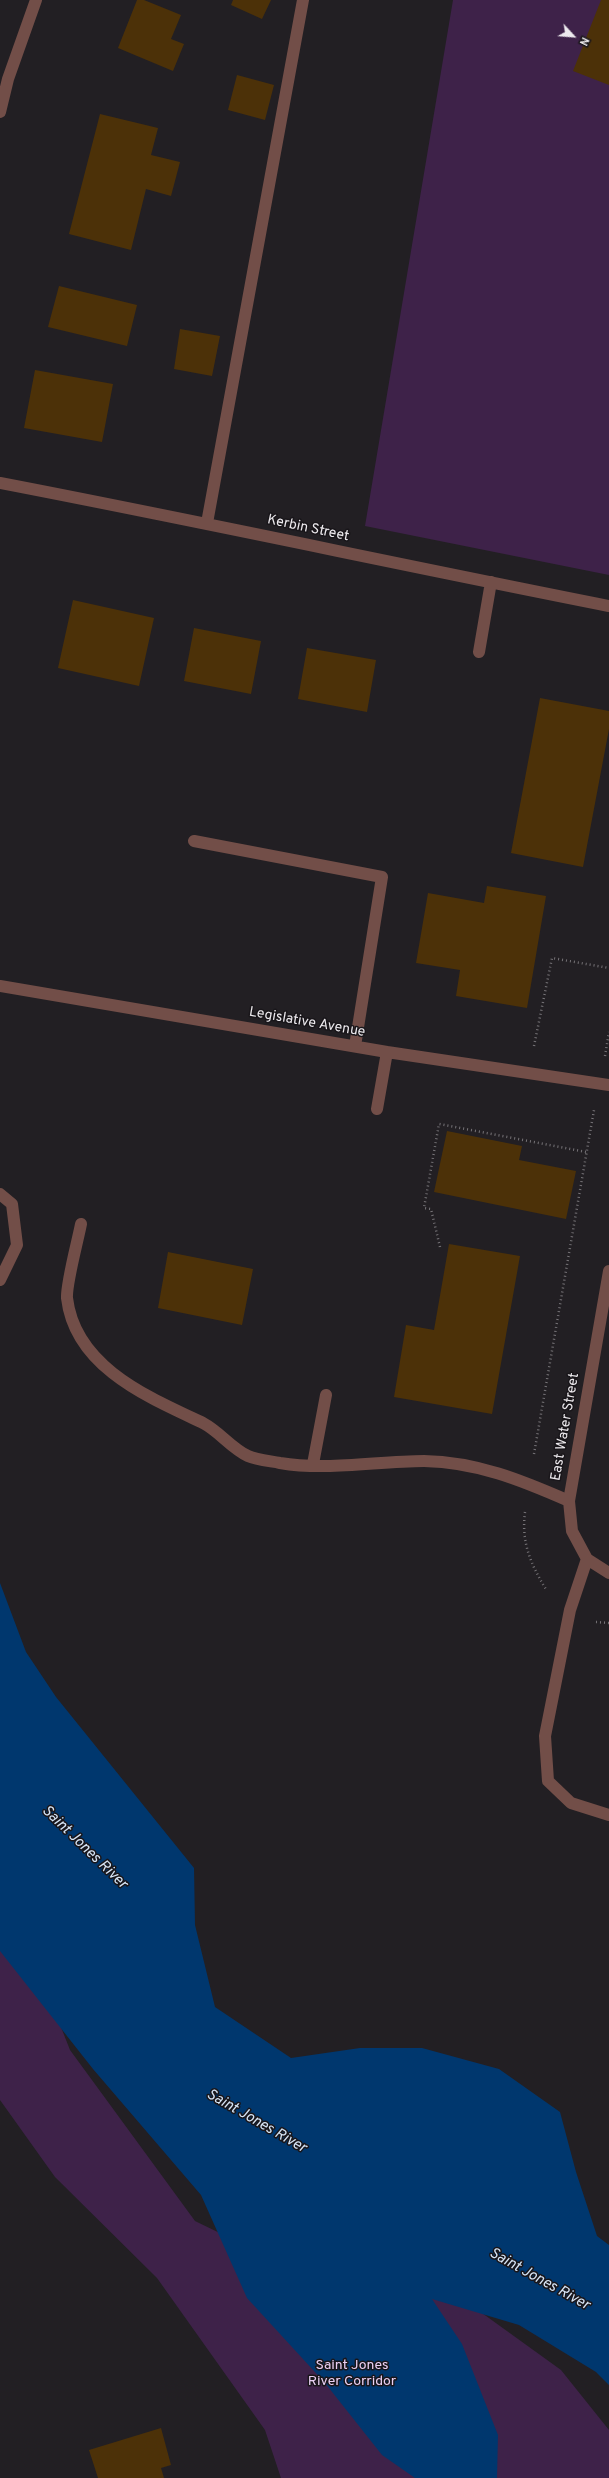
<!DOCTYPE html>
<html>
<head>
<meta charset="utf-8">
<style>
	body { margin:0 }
	#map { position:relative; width:609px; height:2478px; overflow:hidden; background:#221f23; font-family:Overpass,sans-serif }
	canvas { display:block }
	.north { position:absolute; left:553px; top:16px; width:40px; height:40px; -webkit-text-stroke:3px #19161a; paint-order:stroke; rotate:116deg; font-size:11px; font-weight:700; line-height:16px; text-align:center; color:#edeaee }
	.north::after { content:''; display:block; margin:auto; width:14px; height:18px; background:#edeaee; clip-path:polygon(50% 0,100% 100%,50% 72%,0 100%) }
</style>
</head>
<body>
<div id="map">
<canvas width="609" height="2478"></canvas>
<div class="north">N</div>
</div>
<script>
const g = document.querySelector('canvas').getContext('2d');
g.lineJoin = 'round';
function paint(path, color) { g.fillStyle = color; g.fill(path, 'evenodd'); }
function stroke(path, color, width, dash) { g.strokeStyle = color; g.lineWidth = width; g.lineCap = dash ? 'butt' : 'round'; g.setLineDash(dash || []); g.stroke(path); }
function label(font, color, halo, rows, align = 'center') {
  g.font = font + ' Overpass,sans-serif'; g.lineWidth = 3; g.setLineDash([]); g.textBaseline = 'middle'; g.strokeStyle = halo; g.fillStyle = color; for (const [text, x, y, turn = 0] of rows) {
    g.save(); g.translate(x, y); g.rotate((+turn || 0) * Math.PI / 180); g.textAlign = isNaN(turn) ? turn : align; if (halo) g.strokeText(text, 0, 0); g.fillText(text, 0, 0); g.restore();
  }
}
const green = new Path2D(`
	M453,0H609V575L365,526Z
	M0,1900L42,1979L70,2050L195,2221L230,2238L457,2295L561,2370L609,2430V2478H281L265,2430L157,2278L55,2177L0,2100Z`);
const water = new Path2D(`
	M0,1583L26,1652L56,1697L194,1868L195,1925L215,2007L291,2058L360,2048H422L499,2069L560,2112L576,2172L597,2236L609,2245V2385L596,2372L519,2325L432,2299L462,2344L498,2435L497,2478H415L382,2455L325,2383L247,2298L201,2195L93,2069L0,1951Z`);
const building = new Path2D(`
	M137,0H144L181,15L171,39L184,44L173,71L118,48Z
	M233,0H271L262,19L231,5Z
	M601,0H609V85L573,71Z
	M237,75L274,85L265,120L228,110Z
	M100,114L158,128L151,155L180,162L171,196L146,189L131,250L69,234Z
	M59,286L137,305L127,346L48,327Z
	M180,329L220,336L212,376L174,369Z
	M35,370L113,384L102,442L24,428Z
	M73,600L154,618L139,686L58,668Z
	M194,628L261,641L251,694L184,681Z
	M307,648L376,660L367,712L298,699Z
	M540,698L609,711V729L583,867L511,853Z
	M487,886L546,896L527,1008L456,996L460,970L416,963L428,893L484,903Z
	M447,1131L522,1146L519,1160L576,1171L566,1219L434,1192Z
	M449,1244L520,1256L492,1414L394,1397L406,1325L434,1330Z
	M168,1252L253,1269L242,1325L158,1308Z
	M161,2428L171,2465L161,2468L164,2478H98L89,2450Z`);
const path = new Path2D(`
	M534,1046L552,958L609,968
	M605,1056L609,1032
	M440,1247L431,1209L424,1208L439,1124L586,1152
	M534,1454L594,1110
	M525,1512C521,1543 531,1565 547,1591
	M596,1622L609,1623`);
const minor = new Path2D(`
	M0,112L8,79L36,0
	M0,483C203,522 406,566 609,606
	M207,523L303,0
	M479,652L491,582
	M194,841L382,877L355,1046
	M0,986L387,1052L609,1085
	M377,1109L387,1052
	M0,1194L12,1204L17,1245L0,1280
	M81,1224C78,1240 66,1284 67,1298C75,1367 148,1397 203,1423C220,1432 231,1448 248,1456C257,1460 270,1461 280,1463C327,1471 377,1461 424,1461C477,1462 521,1480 569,1501
	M609,1271L569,1501L572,1531L587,1559L609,1573
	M313,1464L326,1395
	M587,1559L570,1610L545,1736L548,1781L571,1803L609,1815`);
const streetNames = [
	["Kerbin Street",308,529,12],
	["Legislative Avenue",307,1023,10],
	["East Water Street",566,1427,-80]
];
const parkNames = [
	["Saint Jones",352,2366],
	["River Corridor",352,2382]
];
const waterNames = [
	["Saint Jones River",84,1848,44],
	["Saint Jones River",256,2122,30],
	["Saint Jones River",539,2280,29]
];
paint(green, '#3e2249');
paint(water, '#00376e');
paint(building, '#4c3108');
stroke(path, '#767377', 2.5, [1, 3]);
stroke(minor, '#724e48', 12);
label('14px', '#edeaee', '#19161a', streetNames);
label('14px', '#ead0f4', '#19161a', parkNames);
label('italic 15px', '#d7e5f6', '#19161a', waterNames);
</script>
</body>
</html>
